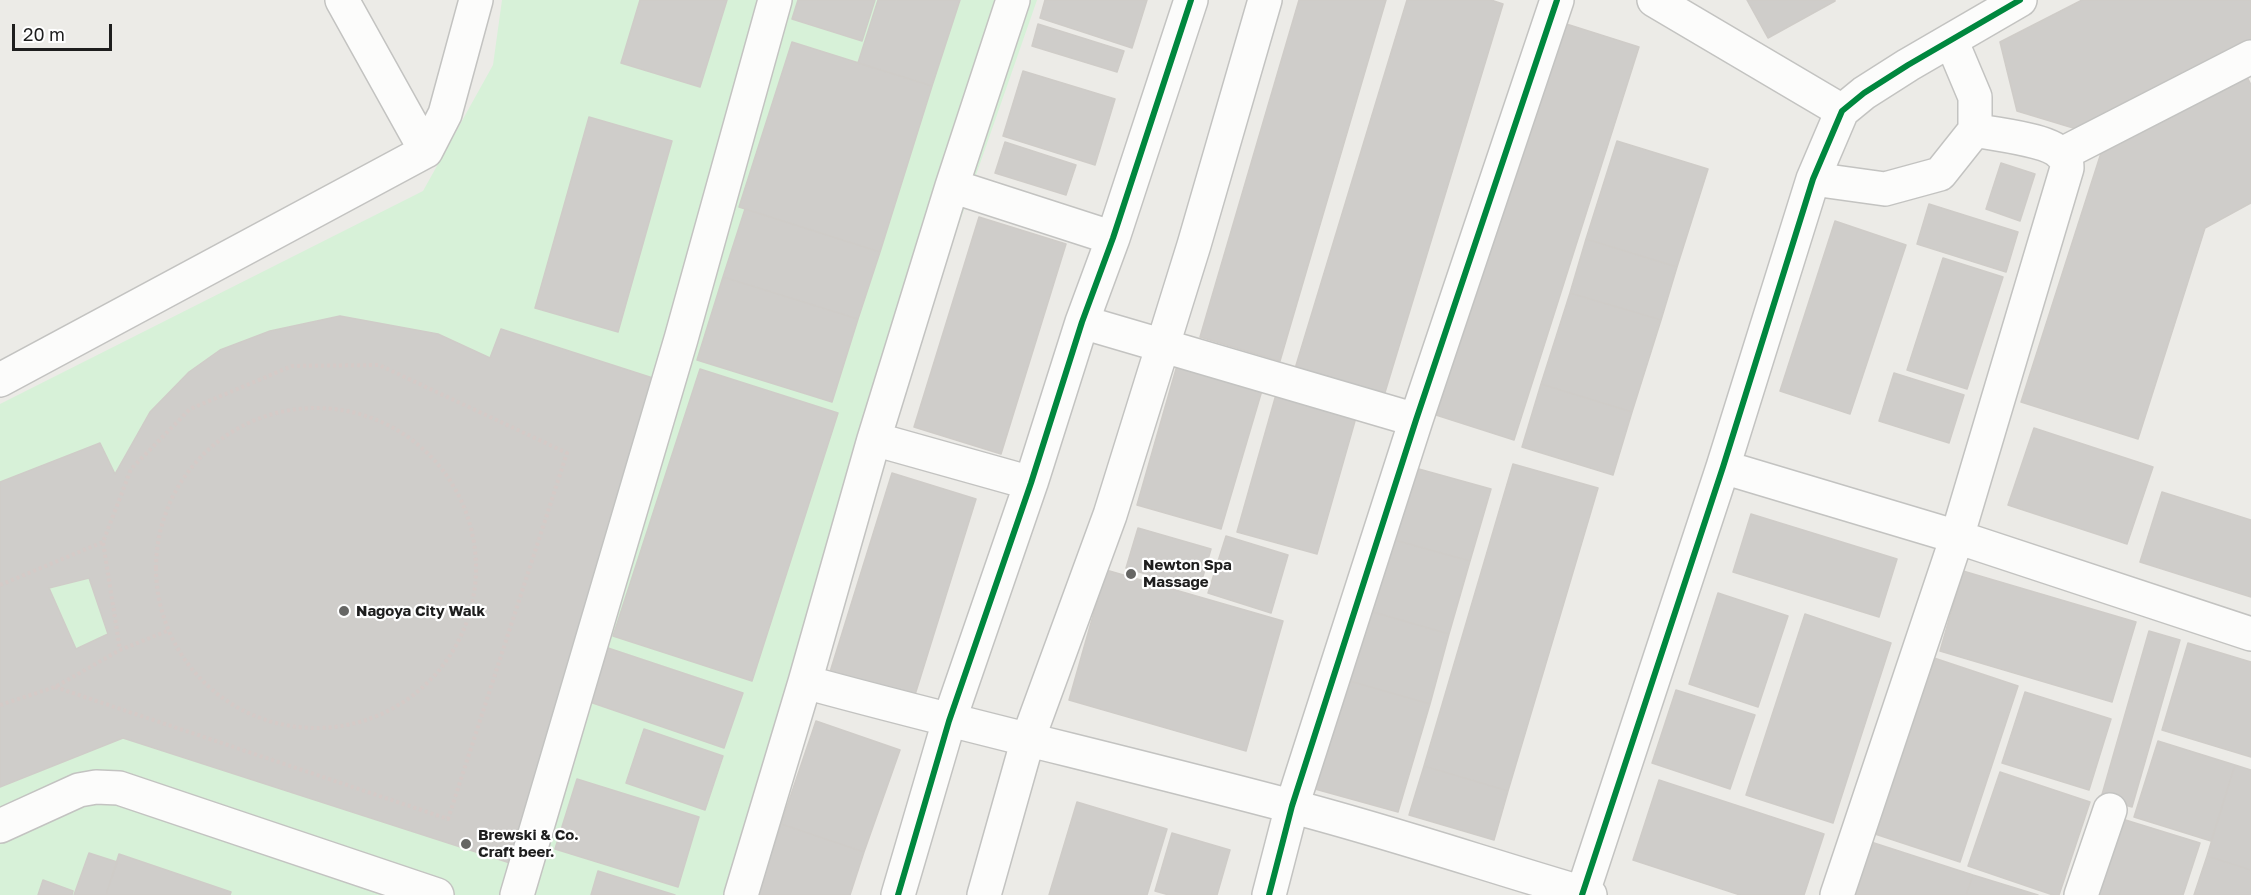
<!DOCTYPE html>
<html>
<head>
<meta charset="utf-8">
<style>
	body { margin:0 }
	#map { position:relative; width:2251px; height:895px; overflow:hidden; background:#ecebe7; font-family:"Golos Text",sans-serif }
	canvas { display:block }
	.scale { position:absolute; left:12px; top:24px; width:100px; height:27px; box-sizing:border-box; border:3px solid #1e1e1e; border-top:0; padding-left:8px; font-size:18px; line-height:21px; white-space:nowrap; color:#1e1e1e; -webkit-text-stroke:4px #fff; paint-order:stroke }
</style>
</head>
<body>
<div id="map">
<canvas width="2251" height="895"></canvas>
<div class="scale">20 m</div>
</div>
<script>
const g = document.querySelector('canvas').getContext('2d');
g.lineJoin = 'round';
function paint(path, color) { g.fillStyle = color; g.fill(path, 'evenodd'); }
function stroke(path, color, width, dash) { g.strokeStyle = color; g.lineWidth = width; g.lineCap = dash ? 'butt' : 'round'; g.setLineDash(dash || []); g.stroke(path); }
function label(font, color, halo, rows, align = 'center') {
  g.font = font + ' "Golos Text",sans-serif'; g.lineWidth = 4.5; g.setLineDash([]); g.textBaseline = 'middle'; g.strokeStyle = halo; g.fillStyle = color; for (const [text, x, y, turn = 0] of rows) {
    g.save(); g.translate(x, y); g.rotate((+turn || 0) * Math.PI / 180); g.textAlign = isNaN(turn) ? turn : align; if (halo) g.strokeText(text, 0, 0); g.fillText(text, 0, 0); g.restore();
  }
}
const park = new Path2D(`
	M502,0H1037L725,895H0V404L423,191L493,65Z`);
const building = new Path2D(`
	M640,0H727L700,87L621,63Z
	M798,0H875L862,41L792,19Z
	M878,0H960L932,86L858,63Z
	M1045,0H1147L1132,48L1040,18Z
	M1299,0H1386L1280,361L1200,337Z
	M1407,0H1491L1503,4L1383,399L1294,372Z
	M1747,0H1835V1L1768,38Z
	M2082,0H2251V55L2103,137L2017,111L2000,42Z
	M1560,22L1639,47L1514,440L1436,415Z
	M1038,24L1124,51L1117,72L1032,46Z
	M792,42L932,86L880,252L739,207Z
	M1023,71L1115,99L1095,165L1003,136Z
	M2246,75L2251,85V203L2205,228L2138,439L2021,402L2101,153Z
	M589,117L672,141L618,332L535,308Z
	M1617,141L1708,169L1677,267L1586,239Z
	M1005,142L1076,165L1066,195L995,173Z
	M2001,163L2035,174L2020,221L1986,209Z
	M1929,204L2018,232L2006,272L1917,244Z
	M745,209L880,252L858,319L723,277Z
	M979,217L1066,244L1001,454L914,427Z
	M1835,221L1906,245L1850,414L1780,391Z
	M1586,239L1677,267L1661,320L1570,293Z
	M1943,258L2003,277L1967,389L1907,370Z
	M723,277L858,319L832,402L697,360Z
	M1570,293L1661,320L1632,412L1541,384Z
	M340,316L438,334L490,358L501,329L659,380L510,863L123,738L0,787V482L100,443L115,474L150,412L189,372L220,350L270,331ZM89,578L108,634L76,649L49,588Z
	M1178,362L1263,387L1221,529L1137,505Z
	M700,369L838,413L752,681L613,636Z
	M1894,373L1964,395L1949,443L1879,421Z
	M1541,384L1632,412L1613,475L1522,447Z
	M1277,391L1357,414L1317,554L1237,532Z
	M2034,428L2153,467L2127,544L2008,505Z
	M1513,464L1598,488L1508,791L1424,766Z
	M1408,466L1491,489L1470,561L1387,538Z
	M892,473L976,499L914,698L830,672Z
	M2162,492L2251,520V597L2140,562Z
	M1751,514L1897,559L1879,617L1733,572Z
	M1138,528L1211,549L1199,590L1126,568Z
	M1226,536L1288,555L1271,613L1208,593Z
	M1387,538L1470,561L1449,634L1366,610Z
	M1106,570L1283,621L1246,751L1069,700Z
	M1963,571L2136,622L2112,702L1940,651Z
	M1718,593L1788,616L1758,707L1689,684Z
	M1366,610L1449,634L1430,704L1346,680Z
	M1805,614L1891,643L1833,823L1746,795Z
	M2149,631L2180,640L2132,807L2101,798Z
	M2188,643L2251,662V757L2162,730Z
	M602,646L743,693L724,748L584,700Z
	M1931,657L2018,686L1960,862L1872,833Z
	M1346,680L1430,704L1398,812L1315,789Z
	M1676,690L1755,715L1730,789L1652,763Z
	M2025,692L2111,719L2089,790L2002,763Z
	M816,721L900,750L864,852L781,824Z
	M644,729L723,756L705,810L626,783Z
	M2158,741L2235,765L2211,841L2134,817Z
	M2235,765L2251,770V870L2207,856Z
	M1424,766L1508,791L1494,840L1409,815Z
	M2000,772L2090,802L2059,895H2053L1968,866Z
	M577,779L699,817L678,887L555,849Z
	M1659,780L1824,834L1804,895H1740L1633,860Z
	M1077,802L1167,829L1147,895H1049Z
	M2119,818L2200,843L2183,895H2095Z
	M781,824L864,852L850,895H757Z
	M1172,833L1230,850L1217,895H1169L1155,891Z
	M1871,842L1973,875L1966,895H1854Z
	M89,853L117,862L106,895H74Z
	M119,854L231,892L230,895H106Z
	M2207,856L2251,870V895H2194Z
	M598,871L675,895H591Z
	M1973,875L2038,895H1966Z
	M43,880L73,891L72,895H38Z`);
const path = new Path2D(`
	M156 568a160 160 0 1 1 320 0a160 160 0 1 1-320 0Z
	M0,585L103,542
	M55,687L448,819L567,453L379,365L292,366L190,409L131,469L103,542L120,650
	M0,705L55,687L120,650L167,631`);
const minor = new Path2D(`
	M342,0L426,151
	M1654,0L1842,111
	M2062,154L2251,57
	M1813,179L1885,189L1940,174L1975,130V97L1951,40
	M952,186L1113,238
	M1082,322L1416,420
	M0,380L426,151L445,114L476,0
	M874,439L1031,483
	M1723,467L1957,537L2251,634
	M805,682C966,726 1128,763 1290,806C1391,832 1490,866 1590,895
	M0,826L79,790L96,787L119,788L437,895
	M517,895L681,339L775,0
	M741,895L805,682L874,439L952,186L1013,0
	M898,895L949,721L1031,483L1082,322L1113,238L1191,0
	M984,895L1028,739L1110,515L1194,245L1265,0
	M1269,895L1292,806L1416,420L1557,0
	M1582,895L1723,467L1813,179L1842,111L1864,93L1908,65L2020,0
	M1837,895L1957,537L2067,168C2067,163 2066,158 2062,155C2049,139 1996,135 1975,130
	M2081,895L2110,810`);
const cycleway = new Path2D(`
	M898,895L949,721L1031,483L1082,322L1113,238L1191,0
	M1269,895L1292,806L1416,420L1557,0
	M1582,895L1723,467L1813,179L1842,111L1864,93L1908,65L2020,0`);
const markers = [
	[1131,574,6,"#666664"],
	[344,611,6,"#666664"],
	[466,844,6,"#666664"]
];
const poiNames = [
	["Newton Spa",1143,565],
	["Massage",1143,582],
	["Nagoya City Walk",356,611],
	["Brewski & Co.",478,835],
	["Craft beer.",478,852]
];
paint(park, '#d7f1d8');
paint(building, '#cfcdca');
stroke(building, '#cfccc8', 1.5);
stroke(minor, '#c3c3c1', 36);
stroke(path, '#d5cac7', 4, [3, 3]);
stroke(minor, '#fcfcfb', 33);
stroke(cycleway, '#00873e', 6);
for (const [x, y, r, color] of markers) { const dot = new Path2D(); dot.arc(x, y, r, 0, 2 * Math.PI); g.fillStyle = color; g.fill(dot); stroke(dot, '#fff', 2); }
label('bold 15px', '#1e1e1e', '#fff', poiNames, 'left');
</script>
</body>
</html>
